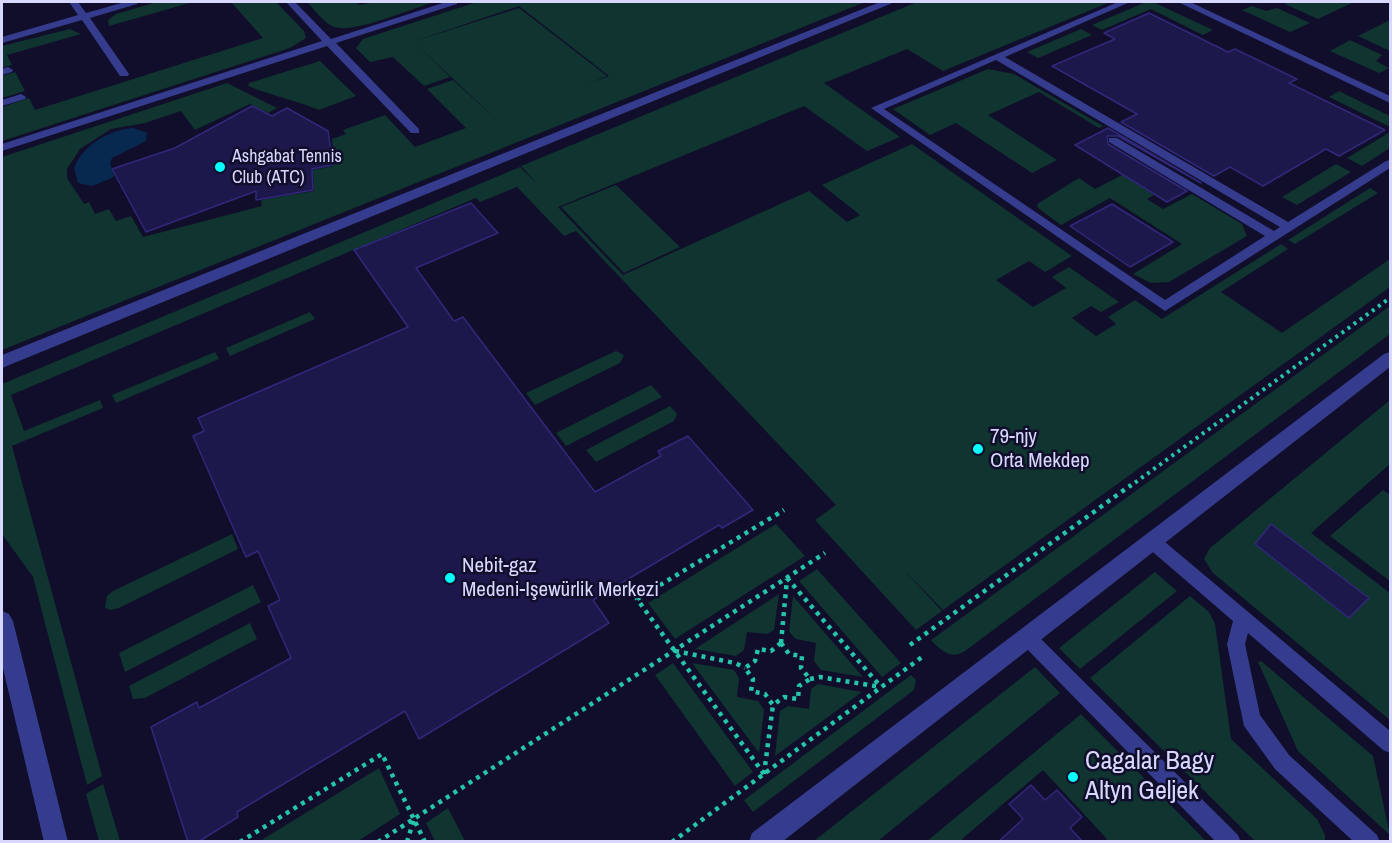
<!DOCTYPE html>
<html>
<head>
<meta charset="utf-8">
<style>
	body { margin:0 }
	#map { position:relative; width:1392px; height:843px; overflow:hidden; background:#100e2a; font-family:"Archivo Narrow",sans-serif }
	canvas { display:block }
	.frame { position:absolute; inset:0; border:3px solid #d7d7ff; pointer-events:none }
</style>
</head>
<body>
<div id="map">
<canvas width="1392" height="843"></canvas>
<div class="frame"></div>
</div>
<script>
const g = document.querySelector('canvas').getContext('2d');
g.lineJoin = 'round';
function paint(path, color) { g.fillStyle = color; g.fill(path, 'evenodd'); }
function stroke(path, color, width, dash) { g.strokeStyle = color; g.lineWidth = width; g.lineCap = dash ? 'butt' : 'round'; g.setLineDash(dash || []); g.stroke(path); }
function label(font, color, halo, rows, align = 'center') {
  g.font = font + ' "Archivo Narrow",sans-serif'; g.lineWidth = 5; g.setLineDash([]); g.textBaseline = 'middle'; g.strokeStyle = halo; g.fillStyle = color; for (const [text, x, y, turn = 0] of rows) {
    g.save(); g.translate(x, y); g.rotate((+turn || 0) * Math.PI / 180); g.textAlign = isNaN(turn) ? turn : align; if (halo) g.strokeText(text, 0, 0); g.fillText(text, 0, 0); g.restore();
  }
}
const green = new Path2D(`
	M157,2H193L109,26L108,20L116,14Z
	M231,2H276L304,31L306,38L290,48L2,141V107L29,98L35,110L263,38Z
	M307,2H356L360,5L373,2H434C413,8 354,34 334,27C324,23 314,9 307,2Z
	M477,2H865L2,350V157L227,83L277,108L268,113L250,104L195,130L181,111L145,123L111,129L80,149L67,169V178L84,204L89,202L95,214L109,209L116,221L131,216L143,237L262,206L261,200L314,191L313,170L334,166L332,139L346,134L343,130L385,115L415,147L466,128L427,89L453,80L497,120L417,45L450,77L424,86L393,57L370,62L356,48L363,39ZM519,6L609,76L588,84L607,76L519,8L412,42Z
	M917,2H1110L943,71L907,49L824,83L900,137L867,151L804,106L558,207L623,275L809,191L847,222L860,215L822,185L912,144L1072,256L1045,272L1029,261L996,280L1033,307L1066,288L1052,277L1069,267L1119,302L1101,312L1091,306L1072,318L1096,336L1116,324L1108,317L1135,300L1162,319L1281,244L1288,249L1221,292L1282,333L1390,259V287L943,610L902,568L942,611L916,630L815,520L836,505L576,231L564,236L517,187L480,202L476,198L11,395L24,431L100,400L103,408L12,446L102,776L87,785L33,577L2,534V384L520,167L538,185L521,166Z
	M1146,2H1153L1213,30L1203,35L1151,9L1102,30L1092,25Z
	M1287,2H1354L1318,19L1285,4Z
	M1252,6L1266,11L1277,8L1310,23L1290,32L1242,10Z
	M1390,20V51L1358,36Z
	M70,29L81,34L7,55L12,65L2,68V46Z
	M1081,29L1092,35L1038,58L1027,52Z
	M1350,40L1382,55L1376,61L1389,68L1379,73L1330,51Z
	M320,61L356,96L319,110C295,100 272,96 248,86L249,83Z
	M988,69L1014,74L1103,126L1099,128L1039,92L988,115L1057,160L1032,173L956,123L930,135L893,109Z
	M15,72L25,91L2,98V76Z
	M1339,91L1390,116V127L1329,97Z
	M1390,132V148L1362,166L1347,158Z
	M1336,164L1351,172L1297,205L1282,197Z
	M1122,175L1154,195L1147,199L1163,209L1192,194L1242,224L1247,236L1169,282L1151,283L1133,274L1182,244L1110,198L1061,225L1038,208L1037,204L1079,178L1095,189Z
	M616,185L680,247L624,273L561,207Z
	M1370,188L1378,193L1295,244L1288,240Z
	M1390,306V334L965,651C951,660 941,651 931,640Z
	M310,312L315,319L230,356L226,348Z
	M616,351L624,355L620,363L535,405L526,393Z
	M215,352L219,359L116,403L112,395Z
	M651,385L662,397L566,446L556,433Z
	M1390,400V464L1311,533L1390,593V720L1213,573L1204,559L1210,548Z
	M670,406L677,414L674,421L596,462L586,450Z
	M1383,490L1390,495V581L1330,536Z
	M776,524L805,556L675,639L648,603Z
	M232,534L238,549L119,608L111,610L105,608L107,596L113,591Z
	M817,569L901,663L882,677L799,581Z
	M1155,572L1177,591L1080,669L1059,648Z
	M253,585L261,602L125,672L119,653Z
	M779,594L774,630L767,634L747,632L744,650L736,656L695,649Z
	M793,596L863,677L821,670L814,661L816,643L796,639L789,632Z
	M1190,596L1209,612L1215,624L1231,739L1317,819L1325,835V841H1255L1090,678Z
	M250,623L257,639L145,698L133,699L129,686Z
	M1261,661L1373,756L1390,835L1298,751L1258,662Z
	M673,663L753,772L735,786L655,675Z
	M692,663L734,670L739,678L737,697L758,701L764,710L759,753Z
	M1035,667L1060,693L878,841H814Z
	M911,675L916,680L914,690L753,812L744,800Z
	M818,684L862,692L775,756L780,711L788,706L809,709L811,689Z
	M1081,714L1206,841H1105L1107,839L1043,770L962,839L964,841H927Z
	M379,768L400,814L358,841H260Z
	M103,784L120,841H99L86,794Z
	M448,808L465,841H435L426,823Z`);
const water = new Path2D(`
	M133,128L147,133L146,141L112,158L110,163L114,176L112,178L92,186L78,183L74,168C83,145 109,130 133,128Z`);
const building = new Path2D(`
	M1149,13L1228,52L1235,49L1297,79L1289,83L1385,130L1339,156L1326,149L1263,186L1230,167L1214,176L1121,122L1137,114L1052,66L1115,39L1104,33Z
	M252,106L272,116L287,108L328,131L333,165L312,169L313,190L256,200V191L146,232L112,169L175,148Z
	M1108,128L1201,183L1118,136H1107L1108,144L1187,191L1167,202L1075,145Z
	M471,203L498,233L416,268L454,321L463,317L595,492L661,456L658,451L688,436L753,510L722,528L719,525L593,600L609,623L419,739L405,711L237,812L238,817L198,842H188L151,727L197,702L199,708L291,658L268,606L280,600L258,551L246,557L193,436L204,431L198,418L408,327L354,250Z
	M1112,204L1173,242L1130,267L1070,226Z
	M1271,524L1369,598L1349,618L1255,544Z
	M1031,785L1045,800L1057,790L1082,817L1070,828L1083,842H998L1023,819L1009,804Z`);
const pathFar1 = new Path2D(`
	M1129,487L1390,298`);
const path = new Path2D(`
	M787,578L881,687
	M781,643L789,654L802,656L801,668L810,679L799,686L798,699L784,697L773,705L765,694L751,691L753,679L745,668L755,661L758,649L771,651Z
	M781,643L787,579
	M910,645L1131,485
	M675,651L735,663L745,668
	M810,679L820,677L881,687
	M764,774L637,599L784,510
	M764,774L773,705
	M240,842L382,754L425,842
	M378,842L825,553
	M407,842L414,819
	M672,842L922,657`);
const lane = new Path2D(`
	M69,2H78L86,13L125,2H138L137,4L90,18L129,74L128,76H120L82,20L2,43V37L78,15Z
	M286,2H295L331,39L446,2H458L457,4L336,43L419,129V133H411L327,46L2,151V144L322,41Z
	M1118,2H1130L1005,57L1288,222L1386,161L1390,160V168L1165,311L871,108ZM996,60L1280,227L1274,231L1117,138H1109V142L1265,236L1165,300L884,109Z
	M1178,2H1190L1390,96V103Z
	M8,67L13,70L12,72L2,75V69Z
	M21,94L26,97L25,99L2,106V100Z
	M1153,535L1159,537L1390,731V753L1383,750L1248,633L1245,644L1260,715L1289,755L1377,835L1380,842H1354L1275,769L1244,726L1227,644L1233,621L1147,547L1145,542L1147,537Z
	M1028,630L1034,632L1238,835L1241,842H1216L1022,644L1019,638L1022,632Z`);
const street = new Path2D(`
	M880,2H895L2,368V355Z
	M1390,352V367L782,842H749L752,833L1384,354Z
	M2,611L9,614L13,621L68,842H44L2,664Z`);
const markers = [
	[220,167,6,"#03fffd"],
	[978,449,6,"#03fffd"],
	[450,578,6,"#03fffd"],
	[1073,777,6,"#03fffd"]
];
const farPoinames = [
	["Ashgabat Tennis",232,157],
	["Club (ATC)",232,178]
];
const poiNames = [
	["79-njy",990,437],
	["Orta Mekdep",990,461],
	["Nebit-gaz",462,566],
	["Medeni-Işewürlik Merkezi",462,590]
];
const nearPoinames = [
	["Cagalar Bagy",1085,762],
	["Altyn Geljek",1085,792]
];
paint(green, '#10342f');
paint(water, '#08294f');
paint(building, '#1d184c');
stroke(building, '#30287a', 1.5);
stroke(pathFar1, '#25c5aa', 4, [3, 4.5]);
stroke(path, '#25c5aa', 4.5, [4, 5]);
paint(lane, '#353b8d');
paint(street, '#353b8d');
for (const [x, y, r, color] of markers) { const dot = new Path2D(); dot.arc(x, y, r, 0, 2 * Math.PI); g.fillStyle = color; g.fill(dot); stroke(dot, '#100e2a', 2); }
label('18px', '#d7d7ff', '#100e2a', farPoinames, 'left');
label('21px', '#d7d7ff', '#100e2a', poiNames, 'left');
label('26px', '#d7d7ff', '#100e2a', nearPoinames, 'left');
</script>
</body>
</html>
